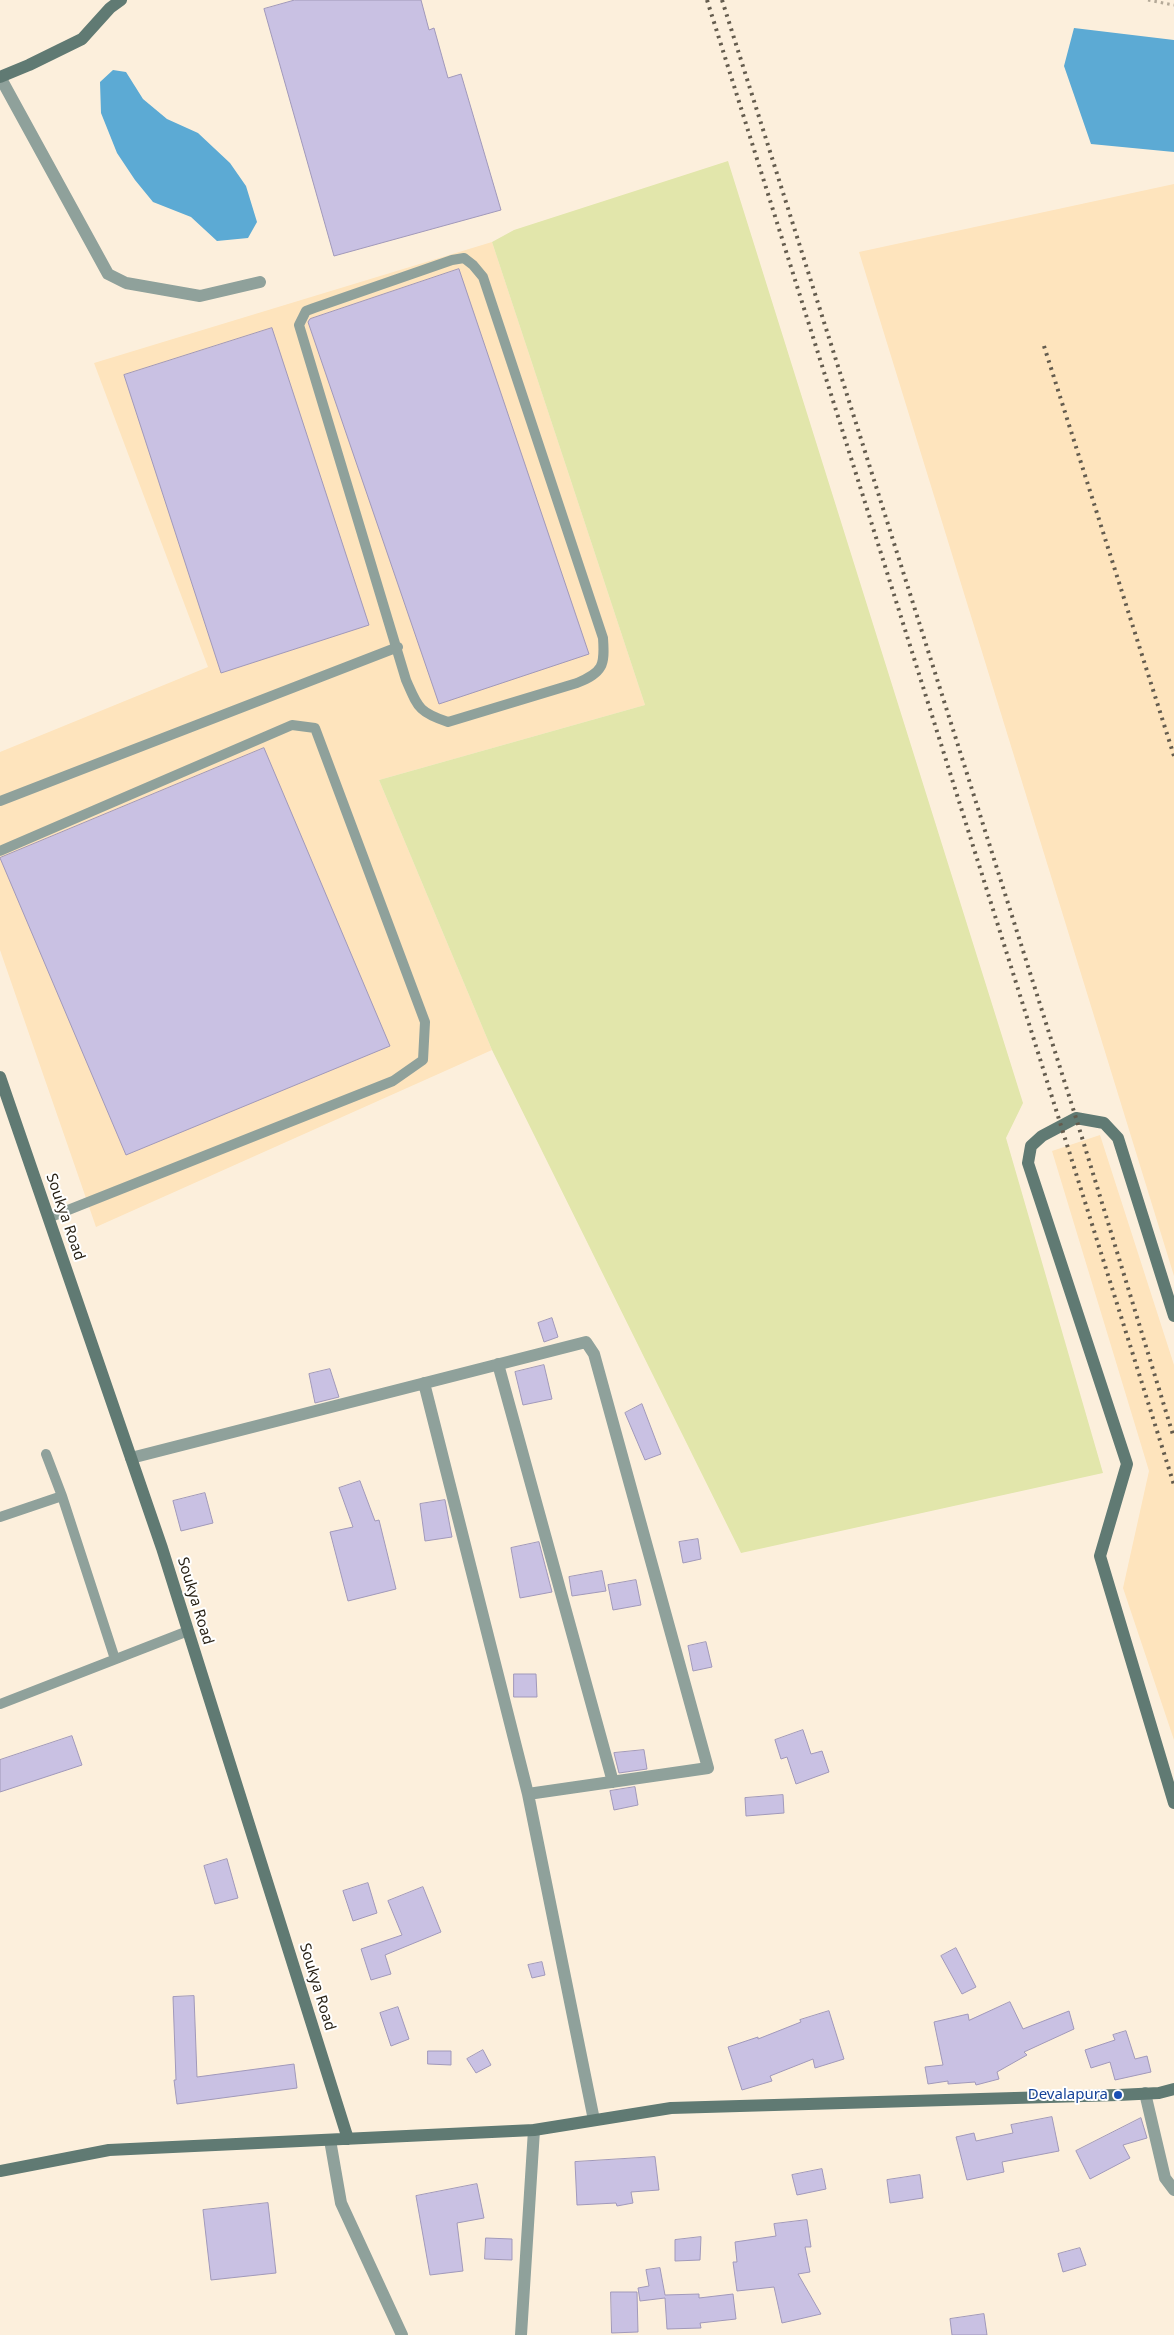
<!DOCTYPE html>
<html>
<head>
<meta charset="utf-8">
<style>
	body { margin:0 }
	canvas { display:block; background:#fcefdc }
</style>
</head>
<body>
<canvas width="1174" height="2335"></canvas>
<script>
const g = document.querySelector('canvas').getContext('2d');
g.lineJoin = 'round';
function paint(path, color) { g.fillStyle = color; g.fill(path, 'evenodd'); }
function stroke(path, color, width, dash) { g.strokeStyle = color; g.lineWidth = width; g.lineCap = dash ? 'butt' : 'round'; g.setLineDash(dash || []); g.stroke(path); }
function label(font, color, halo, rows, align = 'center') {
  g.font = font + ' "Noto Sans",sans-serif'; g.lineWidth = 4; g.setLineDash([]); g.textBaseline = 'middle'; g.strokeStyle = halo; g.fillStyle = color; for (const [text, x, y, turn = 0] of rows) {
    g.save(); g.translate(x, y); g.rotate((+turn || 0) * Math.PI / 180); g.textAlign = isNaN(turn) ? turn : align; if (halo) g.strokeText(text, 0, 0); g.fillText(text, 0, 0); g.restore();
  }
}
const built = new Path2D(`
	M1174,184V1276L859,252Z
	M492,242L645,705L379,780L492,1050L96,1227L0,950V752L208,667L94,363Z
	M1100,1135L1174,1365V1740L1123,1588L1149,1471L1052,1151Z`);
const green = new Path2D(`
	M728,161L1023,1103L1006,1138L1103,1473L741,1553L492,1050L379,780L645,705L492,242L514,230Z`);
const water = new Path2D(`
	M1074,28L1174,40V152L1091,144L1064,66Z
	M113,70L126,72L143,99L167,119L198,133L230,163L246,186L257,222L248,238L217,241L191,217L153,202L135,180L117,153L101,113L100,82Z`);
const building = new Path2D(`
	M295,0H421L429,30L434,28L448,78L461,74L501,210L334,256L264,9Z
	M459,269L589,654L439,704L308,322L310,319Z
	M272,328L369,625L221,673L124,375Z
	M264,748L390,1046L126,1155L0,858Z
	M552,1318L558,1337L544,1342L538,1323Z
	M544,1365L552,1399L523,1405L515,1372Z
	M330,1369L339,1397L315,1403L309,1374Z
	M642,1404L661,1454L645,1460L625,1413Z
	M360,1481L375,1521L379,1520L396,1589L348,1601L330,1532L353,1527L339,1488Z
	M205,1493L213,1523L181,1531L173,1501Z
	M445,1500L452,1537L425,1541L420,1504Z
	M698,1539L701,1559L683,1563L679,1542Z
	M539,1542L552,1592L520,1598L511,1548Z
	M602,1571L606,1591L572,1596L569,1577Z
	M636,1580L641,1605L613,1610L608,1585Z
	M706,1642L712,1667L693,1671L688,1646Z
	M514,1674H536L537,1697H514Z
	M803,1730L811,1754L822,1751L829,1772L796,1784L787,1757L781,1759L775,1740Z
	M72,1736L82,1765L0,1792V1760Z
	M644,1750L647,1769L619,1773L614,1753Z
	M635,1787L638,1805L614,1810L610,1791Z
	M783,1795L784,1813L746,1816L745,1798Z
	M227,1859L238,1898L215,1904L204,1866Z
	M368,1883L377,1913L353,1921L343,1891Z
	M423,1887L441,1932L385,1955L391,1974L371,1980L361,1949L402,1935L388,1901Z
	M956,1948L976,1987L962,1994L941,1956Z
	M542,1962L545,1975L532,1978L528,1965Z
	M194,1996L197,2077L294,2064L297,2088L177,2104L174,2080H176L173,1997Z
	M1010,2002L1023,2029L1069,2011L1074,2029L1024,2052L1027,2055L997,2072L999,2079L976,2085L975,2082L948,2084V2081L928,2084L925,2067L943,2065L934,2022L968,2014L969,2020Z
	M398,2007L409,2039L391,2046L380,2013Z
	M829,2011L844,2059L815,2068L813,2059L770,2076L772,2081L742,2090L728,2047L758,2037V2039L801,2022L800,2020Z
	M1126,2031L1135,2059L1147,2056L1151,2072L1115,2080L1110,2062L1091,2068L1085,2050L1115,2040L1113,2035Z
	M483,2050L491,2065L476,2073L467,2059Z
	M428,2051H451V2065L428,2064Z
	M1052,2117L1059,2151L1002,2162L1004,2172L967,2180L956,2137L974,2133L976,2141L1013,2133L1011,2125Z
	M1141,2118L1147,2138L1123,2145L1130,2158L1090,2179L1076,2151Z
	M655,2157L659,2190L631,2192L633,2203L617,2206L616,2203L577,2205L575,2162Z
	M822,2169L826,2189L797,2195L792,2175Z
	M920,2175L923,2198L890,2203L887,2180Z
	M477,2184L484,2218L457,2223L463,2271L430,2275L416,2196Z
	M268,2203L276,2273L211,2280L203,2210Z
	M807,2220L811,2247H805L810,2272L798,2274L821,2314L782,2323L774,2287L737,2291L733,2262H737L735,2242L776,2236L774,2224Z
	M701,2237L700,2260L675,2261V2240Z
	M486,2238L512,2239V2260L485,2259Z
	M1080,2248L1086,2265L1063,2272L1058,2254Z
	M660,2268L665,2295L699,2294V2298L733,2294L736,2319L700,2323L701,2328L667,2329L665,2298L640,2301L638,2288L649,2286L646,2270Z
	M611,2292H637L638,2332L612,2333Z
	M984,2314L987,2335H952L950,2319Z`);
const path = new Path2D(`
	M1148,0L1174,5`);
const lane = new Path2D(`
	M464,258L473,265L483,277L603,638C605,666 603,672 577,683L448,722C418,712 418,707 406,680L299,325L306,311L314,308L452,260Z
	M0,801L398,647
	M0,851L292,725L315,728L425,1022L423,1060L393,1081L48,1218
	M46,1454L62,1496
	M0,1517L62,1496L115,1659
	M0,1704L188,1631`);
const street = new Path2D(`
	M0,77L108,274L126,283L200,296L260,282
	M498,1364L613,1782
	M424,1383L528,1794
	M131,1458L586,1342L594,1354L708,1768L528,1794L594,2120
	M1145,2093L1165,2178L1174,2190
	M330,2140L341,2203L402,2335
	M521,2335L534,2130`);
const secondary = new Path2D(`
	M0,77L29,65L82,39L110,8L121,0
	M0,1077L162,1548L348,2139
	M1174,1316L1118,1138L1104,1123L1076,1118L1042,1136L1031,1146L1028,1163L1127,1464L1100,1556L1174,1803
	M0,2171L109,2150L534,2130L671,2108L1118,2095L1159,2093L1174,2089`);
const rail = new Path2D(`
	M707,0L1174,1485
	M722,0L1076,1118L1174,1438
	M1044,346L1174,756`);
const markers = [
	[1118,2095,5,"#1a4fb4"]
];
const streetNames = [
	["Soukya Road",65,1217,71],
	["Soukya Road",195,1601,73],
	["Soukya Road",317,1987,73]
];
const transitNames = [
	["Devalapura",1108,2095]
];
paint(built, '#fee4bd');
paint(green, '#e2e6ab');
paint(water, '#5caad4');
paint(building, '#c9c1e3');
stroke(building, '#a199ba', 1);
stroke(path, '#b4a998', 3, [2.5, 4]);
stroke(lane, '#8fa19b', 10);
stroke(street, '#8fa19b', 12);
stroke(secondary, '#607a73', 12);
stroke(rail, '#645c4e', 4, [2.5, 5]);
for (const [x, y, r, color] of markers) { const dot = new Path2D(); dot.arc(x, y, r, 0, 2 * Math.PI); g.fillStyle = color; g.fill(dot); stroke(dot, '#fff', 2); }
label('15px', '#251e12', '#fff', streetNames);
label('15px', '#164399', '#fff', transitNames, 'right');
</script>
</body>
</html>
